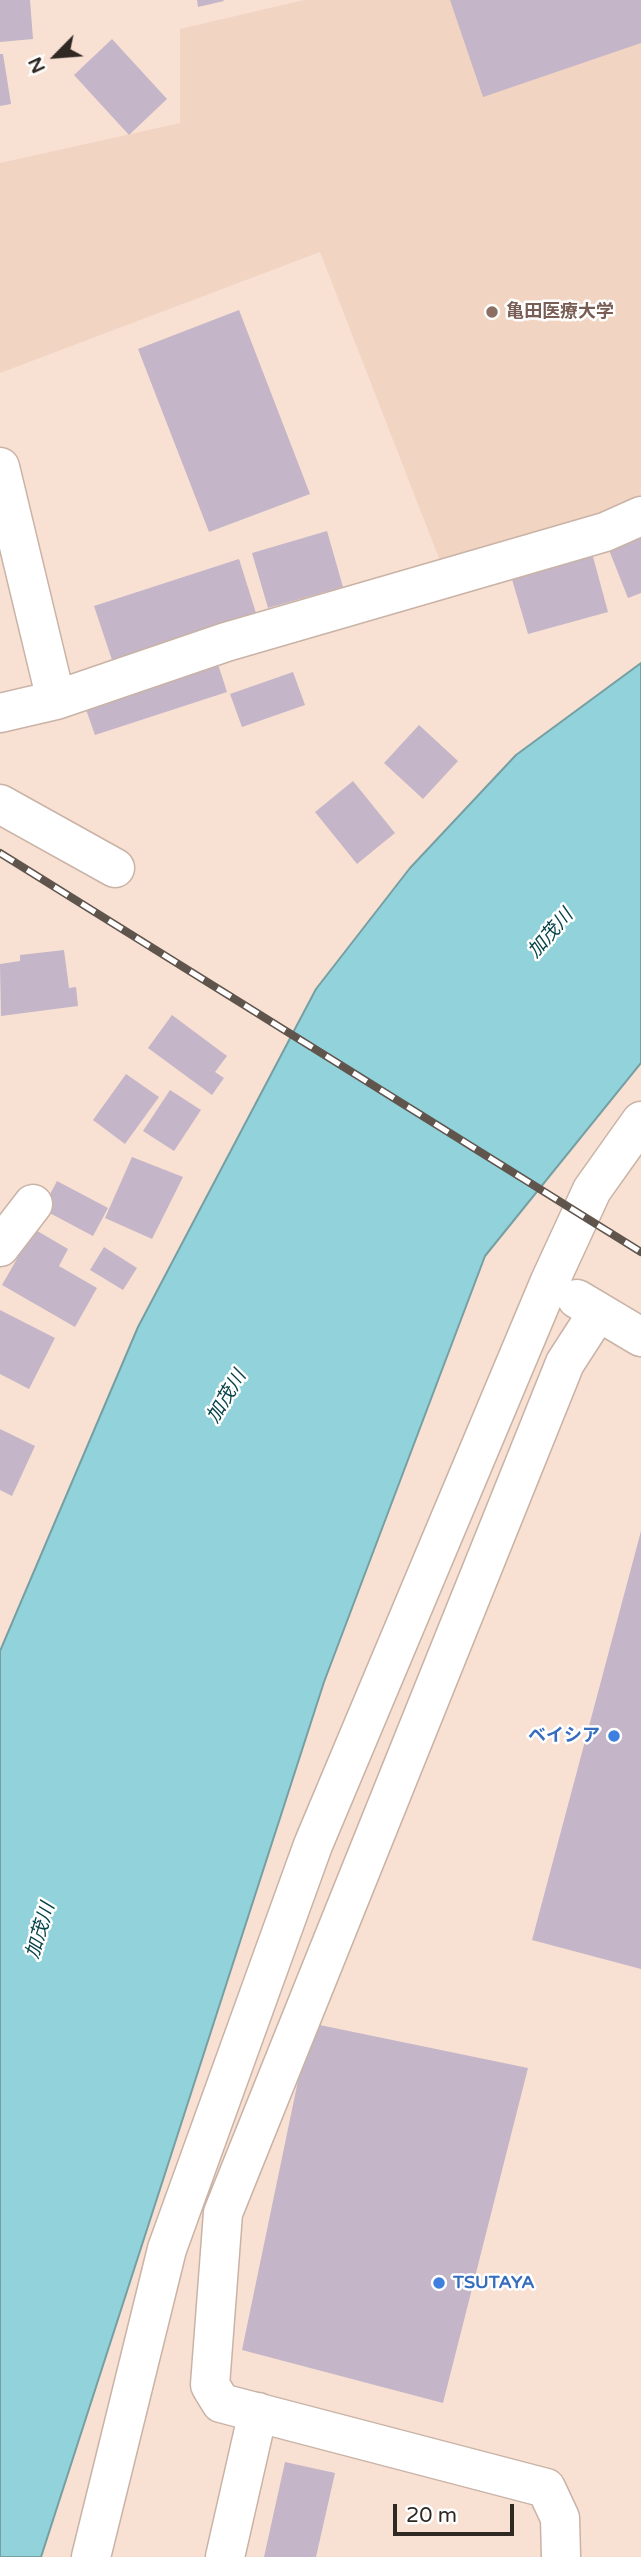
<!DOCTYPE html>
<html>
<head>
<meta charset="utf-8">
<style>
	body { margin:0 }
	#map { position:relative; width:641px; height:2557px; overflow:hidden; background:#f8e1d3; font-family:"Varela Round",sans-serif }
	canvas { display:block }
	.north { position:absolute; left:21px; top:21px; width:70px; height:70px; -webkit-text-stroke:5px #fff; paint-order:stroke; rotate:245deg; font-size:19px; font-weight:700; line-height:28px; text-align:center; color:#302823 }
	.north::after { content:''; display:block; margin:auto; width:24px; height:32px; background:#302823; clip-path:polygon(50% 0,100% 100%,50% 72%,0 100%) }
	.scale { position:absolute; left:393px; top:2504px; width:121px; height:32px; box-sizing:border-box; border:4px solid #302823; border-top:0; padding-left:9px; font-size:21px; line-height:24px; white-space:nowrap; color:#302823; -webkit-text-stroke:5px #fff; paint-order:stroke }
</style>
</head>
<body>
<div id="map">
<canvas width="641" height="2557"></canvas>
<div class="north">N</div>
<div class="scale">20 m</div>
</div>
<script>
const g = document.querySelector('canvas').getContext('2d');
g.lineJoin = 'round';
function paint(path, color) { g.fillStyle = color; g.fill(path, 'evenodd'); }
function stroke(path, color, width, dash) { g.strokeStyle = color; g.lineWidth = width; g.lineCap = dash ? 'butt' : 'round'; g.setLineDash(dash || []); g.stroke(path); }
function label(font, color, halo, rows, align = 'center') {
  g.font = font + ' "Varela Round","Noto Sans JP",sans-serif'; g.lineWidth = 5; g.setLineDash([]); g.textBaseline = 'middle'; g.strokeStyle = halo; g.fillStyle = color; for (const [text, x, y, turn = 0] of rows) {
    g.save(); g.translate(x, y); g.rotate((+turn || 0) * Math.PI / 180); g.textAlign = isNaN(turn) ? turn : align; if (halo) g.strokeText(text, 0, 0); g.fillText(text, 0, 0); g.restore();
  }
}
const built = new Path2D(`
	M304,0H641V501L442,566L320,252L0,373V163L180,123V29Z`);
const water = new Path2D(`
	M641,663V1063L485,1256L324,1682L41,2557H0V1651L138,1327L316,989L410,868L516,755Z`);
const building = new Path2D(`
	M0,0H30L33,39L0,42Z
	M197,0H223L224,1L198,7Z
	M450,0H641V43L483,97Z
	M112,39L167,99L129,135L74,75Z
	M0,54H3L11,104L0,106Z
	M239,310L310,494L209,532L138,349Z
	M327,531L343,587L268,608L252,553Z
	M641,537V593L628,598L609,550Z
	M592,553L608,612L528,634L511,576Z
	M239,559L256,613L112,660L94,606Z
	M216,658L227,692L95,735L83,701Z
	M293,672L305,705L242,727L230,694Z
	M419,725L458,761L423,799L384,763Z
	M353,781L395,833L357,864L315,812Z
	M64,950L69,988L76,987L78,1006L1,1016L0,964L20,961V955Z
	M172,1015L227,1056L215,1072L224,1078L212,1095L148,1048Z
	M126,1074L159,1097L125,1144L93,1120Z
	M170,1090L201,1110L174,1151L143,1131Z
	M132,1157L183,1177L152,1239L105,1218Z
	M57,1181L108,1208L93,1236L42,1209Z
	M34,1229L68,1249L59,1266L97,1288L75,1327L2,1285Z
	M104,1247L137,1268L123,1290L90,1270Z
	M0,1310L55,1338L29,1389L0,1374Z
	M0,1429L35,1446L12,1496L0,1490Z
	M641,1531V1969L532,1940Z
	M310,2023L528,2068L443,2403L242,2350Z
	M285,2462L335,2473L316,2557H264Z`);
const minor = new Path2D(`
	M0,467L56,700
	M0,713L56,700L226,642L605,532L641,516
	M0,804L115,868
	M0,1247L33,1204
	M577,1299L641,1337
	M91,2557L167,2249L313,1845L550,1281L592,1190L641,1121
	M225,2557L258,2412
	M561,2557L560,2518L546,2488L221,2403L210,2385L223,2213L565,1363L598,1312`);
const rail = new Path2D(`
	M0,853L641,1252`);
const markers = [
	[492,312,7,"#8d6e63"],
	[614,1736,7,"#3f7fe0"],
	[439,2283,7,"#3f7fe0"]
];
const educationNames = [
	["亀田医療大学",506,312]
];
const shopNames = [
	["ベイシア",600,1736],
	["TSUTAYA",453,2283,"left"]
];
const waterNames = [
	["加茂川",551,934,-49],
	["加茂川",227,1397,-59],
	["加茂川",41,1931,-73]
];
paint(built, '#f1d4c2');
paint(water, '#92d2da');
stroke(water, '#759fa3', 2);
paint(building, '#c4b5c8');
stroke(minor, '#c9b3a6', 41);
stroke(minor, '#fff', 38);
stroke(rail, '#60554d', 8);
stroke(rail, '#fff', 5, [16]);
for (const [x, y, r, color] of markers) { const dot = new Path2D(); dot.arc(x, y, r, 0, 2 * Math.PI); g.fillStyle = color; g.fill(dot); stroke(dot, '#fff', 2.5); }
label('bold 18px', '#785e54', '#fff', educationNames, 'left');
label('bold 18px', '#366cbe', '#fff', shopNames, 'right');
label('italic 19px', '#064349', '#fff', waterNames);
</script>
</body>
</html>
